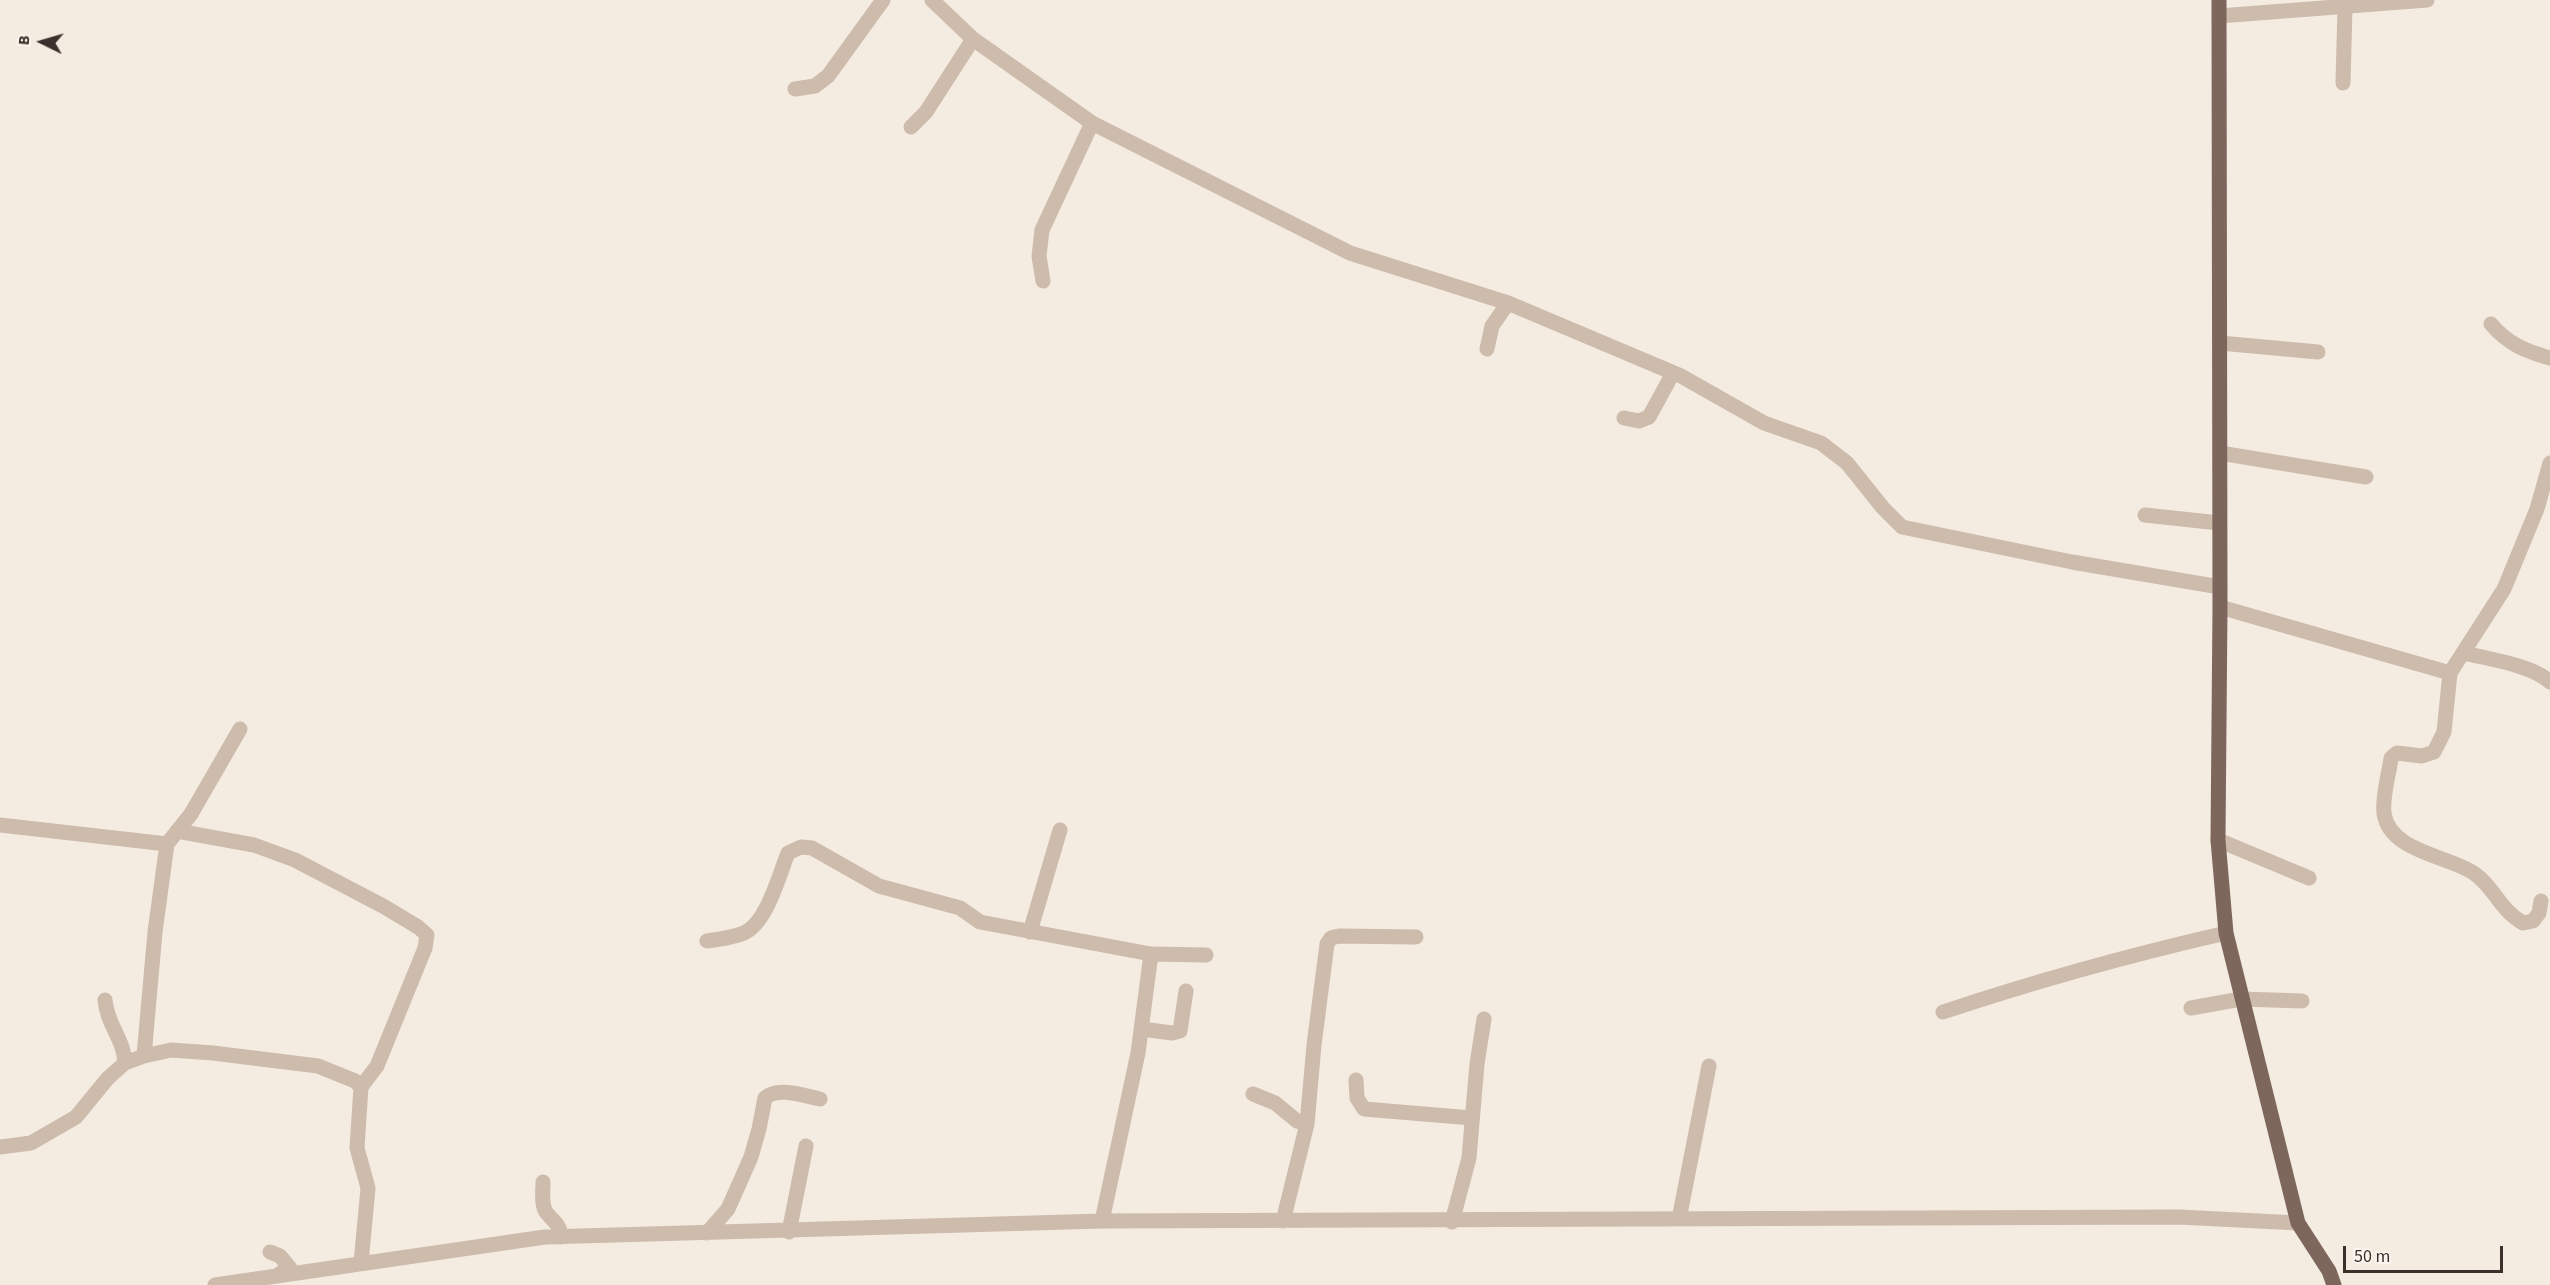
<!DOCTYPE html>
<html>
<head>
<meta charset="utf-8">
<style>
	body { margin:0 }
	#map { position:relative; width:2550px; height:1285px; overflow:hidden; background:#f4ebe1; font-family:"Source Sans 3",sans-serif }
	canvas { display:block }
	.north { position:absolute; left:12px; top:12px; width:60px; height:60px; -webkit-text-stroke:4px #fbf5ee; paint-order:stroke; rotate:275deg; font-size:16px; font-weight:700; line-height:24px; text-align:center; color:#3b302b }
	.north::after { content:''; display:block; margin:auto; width:21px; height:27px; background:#3b302b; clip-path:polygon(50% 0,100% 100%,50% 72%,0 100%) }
	.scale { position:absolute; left:2343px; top:1246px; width:160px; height:27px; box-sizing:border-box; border:3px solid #3b302b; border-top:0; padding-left:8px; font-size:18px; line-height:21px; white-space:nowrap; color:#3b302b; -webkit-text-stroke:4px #fbf5ee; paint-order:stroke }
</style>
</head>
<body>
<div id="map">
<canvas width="2550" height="1285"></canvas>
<div class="north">B</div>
<div class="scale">50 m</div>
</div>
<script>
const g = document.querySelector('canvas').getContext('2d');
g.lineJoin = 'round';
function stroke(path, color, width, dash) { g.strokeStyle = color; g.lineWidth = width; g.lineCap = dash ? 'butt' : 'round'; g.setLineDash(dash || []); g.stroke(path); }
const minor = new Path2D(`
	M932,0L973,39L1092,123L1350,253L1508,303L1681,376L1764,423L1821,443L1847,463L1883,508L1902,527L2072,562L2220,587
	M2219,16L2427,0
	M2343,83L2345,7
	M795,89L815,86L828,76L883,0
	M911,127L926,112L973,39
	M1043,281L1039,256L1042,230L1092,123
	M2491,324C2508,344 2525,351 2550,358
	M2220,343L2318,352
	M1487,349L1492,326L1508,303
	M1624,418L1639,421L1649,417L1673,373
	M2220,453L2366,477
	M2145,515L2219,523
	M2220,607L2450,673L2444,732L2434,752L2422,756L2397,753L2391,758C2389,775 2382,796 2384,813C2389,852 2450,856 2475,874C2494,887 2499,909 2523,923L2533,921L2539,913L2541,901
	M2464,653C2488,659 2532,665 2550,682
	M2450,673L2504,589L2537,509L2550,463
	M0,825L167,844
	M177,831L254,845L295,860L383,906L418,927L427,935L425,948L377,1066L361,1087
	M2218,840L2309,878
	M1030,932L1060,830
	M707,941C720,939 732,938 744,933C767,923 779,875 788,853L801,847L812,848L879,886L960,908L980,922L1151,954L1138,1053L1102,1221
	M1151,954L1206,955
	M105,1000C107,1025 124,1039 125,1063
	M2191,1008L2241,999L2302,1001
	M1943,1012C2036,981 2130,955 2226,933
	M1142,1029L1172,1033L1180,1031L1186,991
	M144,1056L155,932L167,844L191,814L240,729
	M1356,1080L1357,1098L1364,1109L1472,1118
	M1253,1094L1275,1103L1297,1121L1307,1124
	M0,1147L31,1143L76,1117L108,1078L125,1063L144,1056L171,1050L213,1053L318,1066L355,1081L361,1087L357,1148L368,1188L361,1263
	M543,1182C543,1191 541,1204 546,1212C553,1222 560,1223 561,1237
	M1679,1219L1709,1066
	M1283,1221L1307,1124L1314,1045L1327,944L1331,938L1339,936L1416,937
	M1452,1222L1469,1158L1477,1064L1484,1019
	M789,1232L806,1146
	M707,1233L728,1209L751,1157L759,1129L765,1098C778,1086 804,1096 820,1099
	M270,1252L280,1256L290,1268L279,1274
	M215,1285L545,1237L1102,1221L2179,1217L2298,1223`);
const major = new Path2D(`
	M2219,0L2220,607L2218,840L2226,933L2298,1223L2329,1271L2334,1285`);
stroke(minor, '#cdbbac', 15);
stroke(major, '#7d675c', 15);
</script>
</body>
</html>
